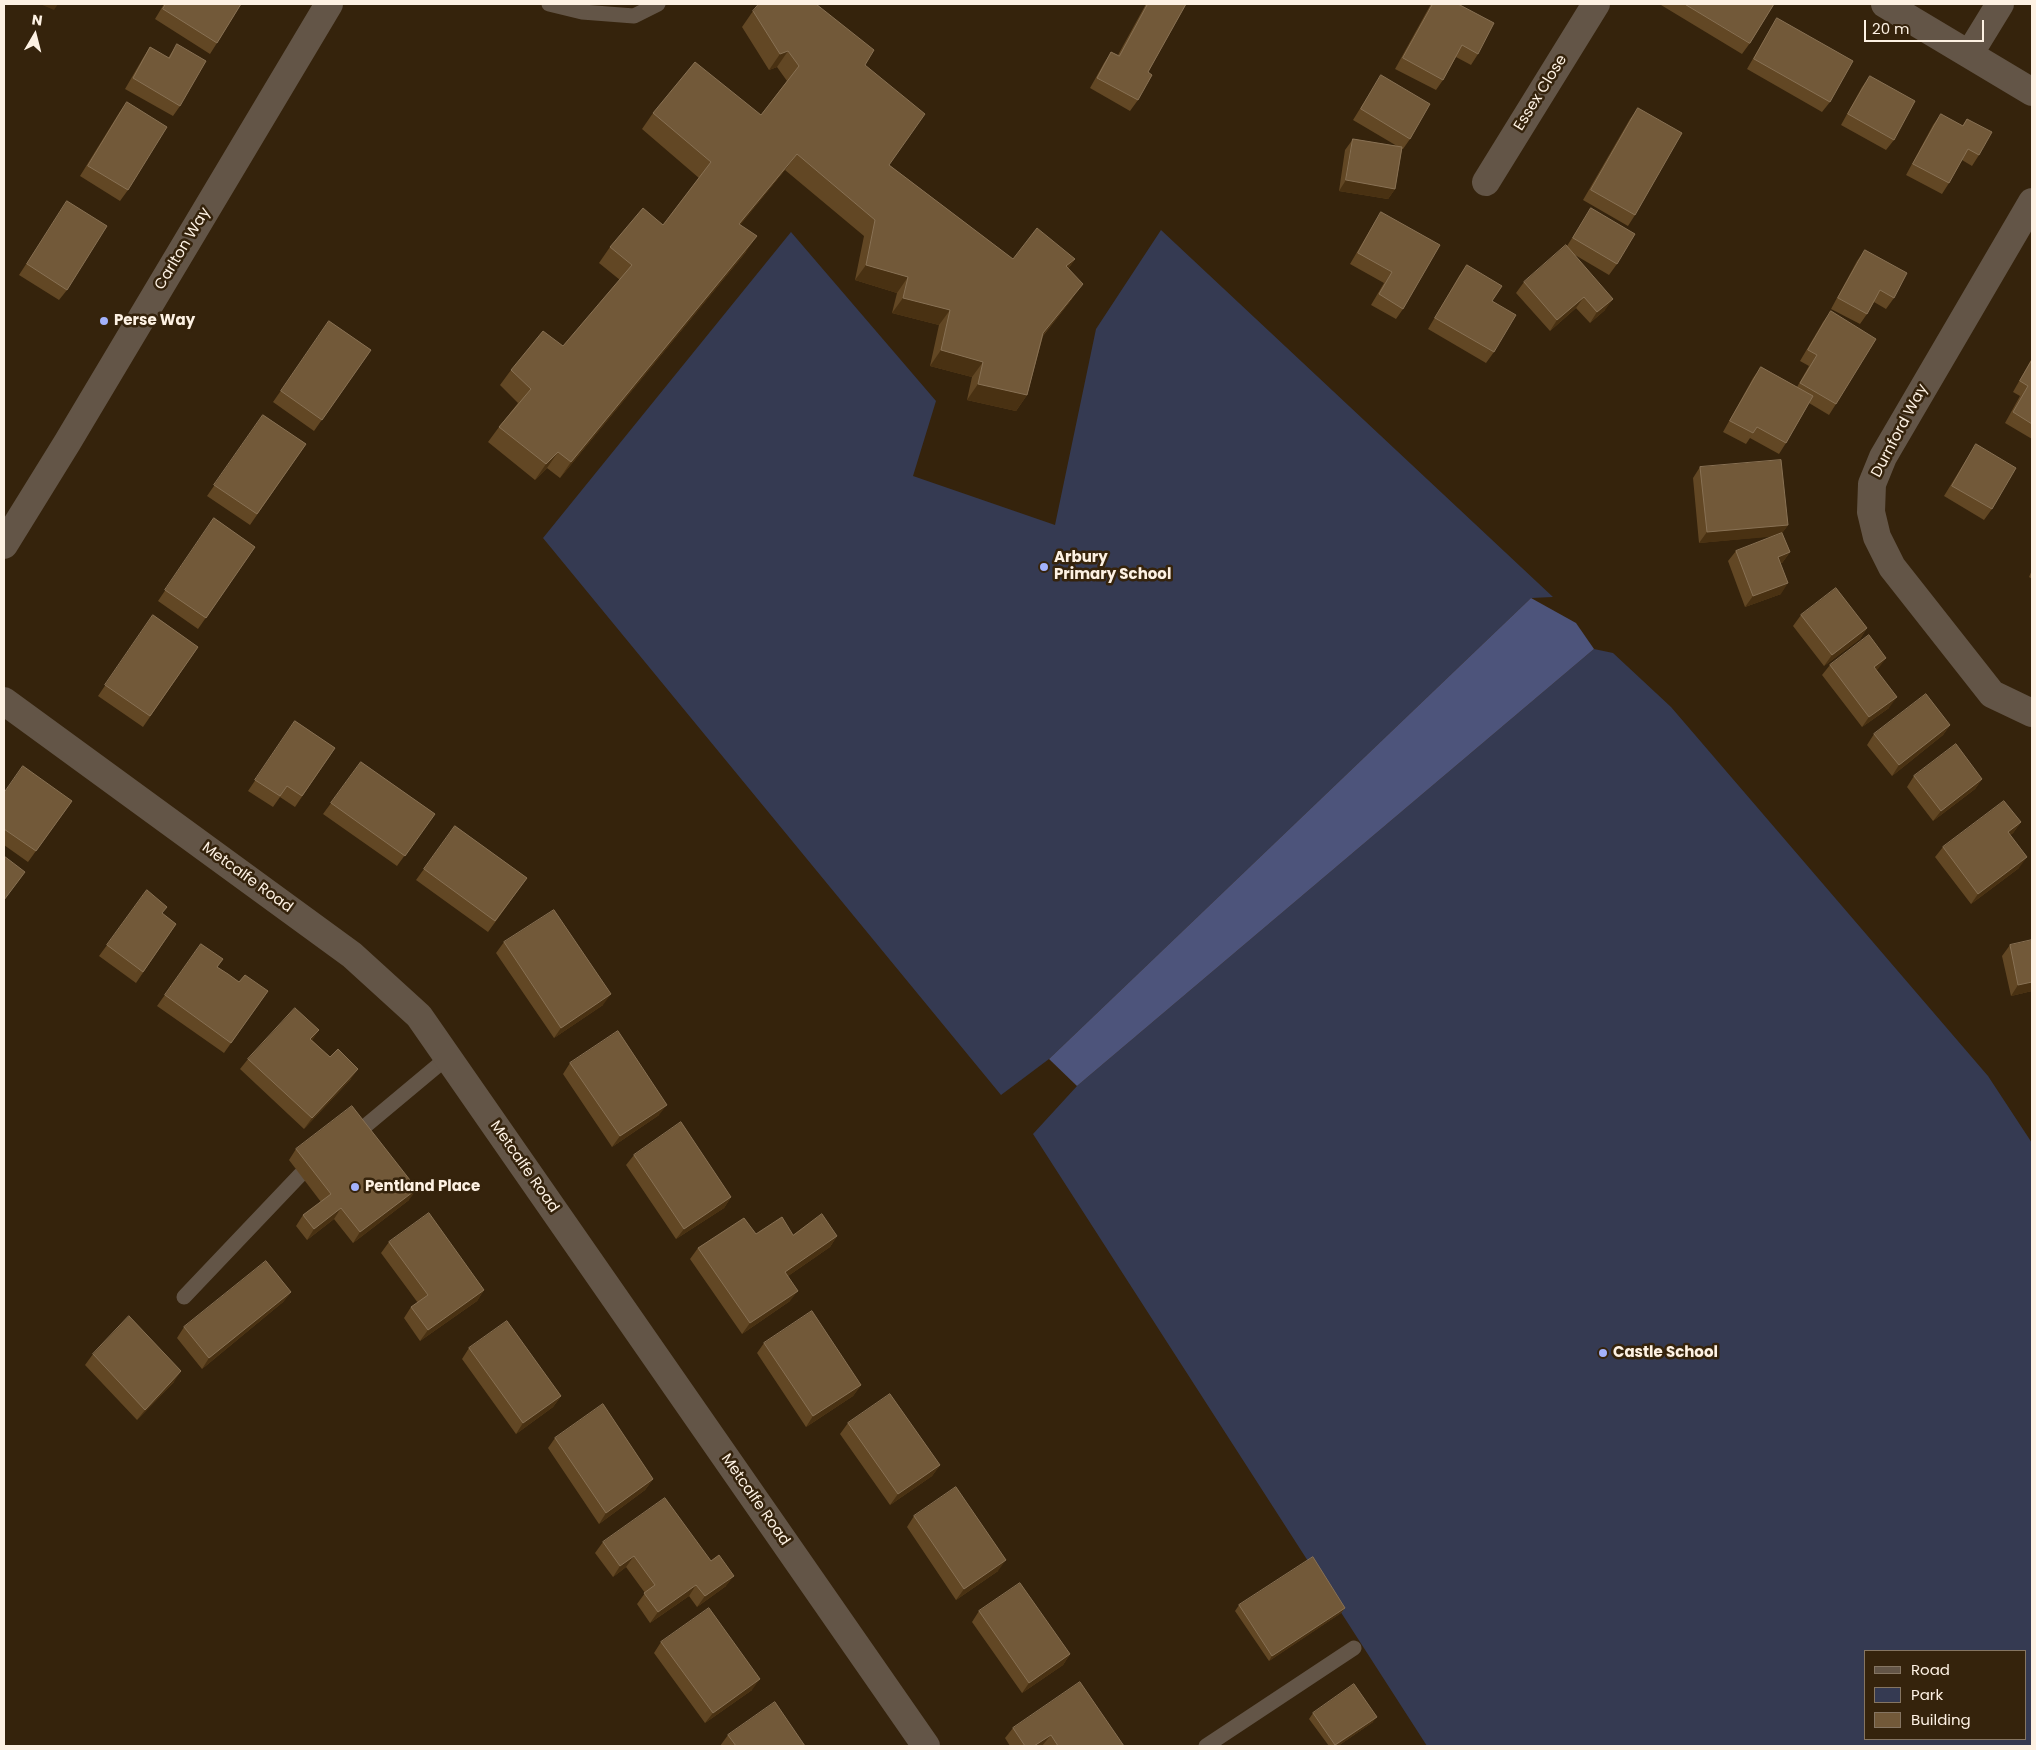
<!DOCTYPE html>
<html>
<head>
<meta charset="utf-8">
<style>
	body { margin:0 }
	#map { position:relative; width:2036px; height:1750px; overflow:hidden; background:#35230c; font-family:Poppins,sans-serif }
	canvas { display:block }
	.frame { position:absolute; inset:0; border:5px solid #fdf1e3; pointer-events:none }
	.legend { position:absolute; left:1864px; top:1650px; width:162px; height:90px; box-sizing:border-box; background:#35230c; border:1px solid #857562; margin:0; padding:6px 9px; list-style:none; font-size:15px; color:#fdf1e3 }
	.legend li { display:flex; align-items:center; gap:10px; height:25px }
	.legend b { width:25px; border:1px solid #857562 }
	.north { position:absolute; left:10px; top:10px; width:50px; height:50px; -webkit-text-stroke:4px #35230c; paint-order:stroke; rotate:8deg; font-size:14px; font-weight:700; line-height:20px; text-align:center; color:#fdf1e3 }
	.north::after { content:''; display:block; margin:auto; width:18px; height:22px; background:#fdf1e3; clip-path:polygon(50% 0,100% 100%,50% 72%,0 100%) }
	.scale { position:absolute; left:1864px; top:20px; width:120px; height:22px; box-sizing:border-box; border:2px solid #fdf1e3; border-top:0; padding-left:6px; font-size:15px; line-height:18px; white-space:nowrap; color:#fdf1e3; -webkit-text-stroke:4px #35230c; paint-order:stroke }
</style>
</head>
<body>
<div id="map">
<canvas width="2036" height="1750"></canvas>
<div class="frame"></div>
<ul class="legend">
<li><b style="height:6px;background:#635547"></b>Road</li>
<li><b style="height:14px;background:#353a52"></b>Park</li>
<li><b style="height:14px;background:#725939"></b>Building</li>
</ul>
<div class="north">N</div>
<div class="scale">20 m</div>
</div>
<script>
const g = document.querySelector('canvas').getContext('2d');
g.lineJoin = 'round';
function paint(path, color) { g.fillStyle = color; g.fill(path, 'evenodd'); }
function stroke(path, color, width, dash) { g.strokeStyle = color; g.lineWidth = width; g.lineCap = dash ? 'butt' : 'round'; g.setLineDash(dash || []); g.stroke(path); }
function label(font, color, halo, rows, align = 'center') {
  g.font = font + ' Poppins,sans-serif'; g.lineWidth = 5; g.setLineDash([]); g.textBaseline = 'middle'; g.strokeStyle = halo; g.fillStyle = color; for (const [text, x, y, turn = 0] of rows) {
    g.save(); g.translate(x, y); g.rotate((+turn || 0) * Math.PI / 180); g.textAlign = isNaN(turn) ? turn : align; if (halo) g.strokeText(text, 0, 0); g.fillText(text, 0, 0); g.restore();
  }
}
const green = new Path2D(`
	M1161,230L1553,597L1531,598L1049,1059L1001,1095L543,538L791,232L936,401L913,476L1055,525L1096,329Z
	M1594,649L1613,653L1671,707L1988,1076L2032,1143V1746H1427L1033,1134L1077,1086ZM1865,1651H2025V1739H1865Z`);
const forest = new Path2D(`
	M1531,598L1576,623L1594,649L1077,1086L1049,1059Z`);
const service = new Path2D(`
	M549,4L582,12L634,16L658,4
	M357,1133L448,1057
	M184,1297L300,1175
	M1206,1746L1354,1648`);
const minor = new Path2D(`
	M1885,4L2032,92
	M1970,53L2000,4
	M1486,182L1596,4
	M2032,202L1883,457L1872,484L1871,512L1877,537L1892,567L1992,694L2032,713
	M4,545L67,443L329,4
	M4,701L352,955L419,1016L926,1746`);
const wall = new Path2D(`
	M164,4H241L217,43L210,54L155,19Z
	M1146,4H1186L1148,72L1138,100L1130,111L1090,88L1104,63L1111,52L1118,55Z
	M1431,4H1458L1478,54L1471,65L1456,57L1443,80L1436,90L1395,69Z
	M1661,4H1774L1750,43L1742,54L1661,5Z
	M753,11L865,65L889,165L1013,259H1075L1068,269L1072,299L1043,336L1027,395L1016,411L967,400L972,377L930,366L939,325L892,313L897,293L855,280L864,236L785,170L740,225L746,252L560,478L547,468L535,480L488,442L499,427L518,403L500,385L511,370L563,346L620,280L599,263L610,247L663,225L699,178L642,129L653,113L761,115L787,81L777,67L769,70L742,27Z
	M1777,18L1830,102L1822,112L1747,69L1770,29Z
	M177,44L180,106L173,116L125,89L143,58L150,47L168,58Z
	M1381,75L1410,139L1403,149H1402L1395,189L1388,199L1339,191L1345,150L1353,139L1397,146L1353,120L1374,86Z
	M1870,76L1894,140L1886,150L1841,125L1862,87Z
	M127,102L128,190L120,201L80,176L119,113Z
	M1638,108L1635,215L1628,226L1583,200L1630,119Z
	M1941,114L1962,126L1967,119L1979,155L1972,166L1962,160L1949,183L1942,194L1906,175L1933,125Z
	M67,201V290L59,300L19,275Z
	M1591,208L1617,264L1609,275L1575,255L1605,310L1590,323L1576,308L1550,331L1516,293L1524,282L1567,246L1584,219Z
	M1381,212L1403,309L1396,319L1371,305L1384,283L1350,264L1374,223Z
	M1865,250L1894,298L1886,309L1874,302L1867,314L1860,324L1831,309L1857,261Z
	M1467,265L1492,301L1494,352L1486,363L1428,329L1459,276Z
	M1831,311L1836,404L1829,415L1809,403L1786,443L1779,454L1750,438L1746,444L1723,432L1753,378L1761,367L1797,387L1809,366L1800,361L1823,322Z
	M329,321L371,350L314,431L273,402Z
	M2032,358V439L2005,423L2020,396L2013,392Z
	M263,415L306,444L250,525L207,496Z
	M1976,444L1992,509L1984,520L1944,496L1969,455Z
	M1700,467L1788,525L1782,533L1790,552L1782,563H1781V594L1745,607L1728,561L1736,551L1773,536L1699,543L1693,478Z
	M214,518L255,547L198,629L158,601Z
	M2032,570V579L2029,577Z
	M153,615L198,647L143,727L98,696Z
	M1801,615L1867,628L1860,639L1824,666L1793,626Z
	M1886,658L1876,670L1889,708L1862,727L1822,675L1830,665Z
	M295,721L335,748L295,807L280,797L273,807L248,791Z
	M1950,725L1943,735L1892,776L1867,745L1874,734Z
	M361,762L435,814L397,866L323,814Z
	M1914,776L1982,779L1975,789L1933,821L1907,787Z
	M4,793L72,801L28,862L4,845Z
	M2021,822L2013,833L2010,835L2019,868L1971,904L1935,857L1943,847Z
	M455,826L527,878L488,932L416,880Z
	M147,890L162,914L176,924L136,983L99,956Z
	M504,942L603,1005L554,1038L496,953Z
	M201,944L217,967L239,982L268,991L224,1053L157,1006Z
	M2010,945L2032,991L2011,996L2002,956Z
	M312,1040L330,1057L351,1079L304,1129L240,1069L248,1059Z
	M570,1063L659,1115L612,1147L563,1074Z
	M296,1149L409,1200L353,1243L334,1219L307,1240L296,1226L303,1215L321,1202L289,1160Z
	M634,1155L731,1197L724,1208L676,1239L626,1165Z
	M756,1234L837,1236L830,1247L788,1276L790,1301L742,1334L690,1259L698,1248Z
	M389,1242L484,1290L477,1301L420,1341L404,1318L411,1307L418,1303L381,1253Z
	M291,1292L283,1302L202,1369L177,1338L184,1327Z
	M764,1343L861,1385L853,1396L806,1427L757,1353Z
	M469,1348L561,1396L553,1407L516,1434L462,1359Z
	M93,1354L174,1382L137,1420L85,1365Z
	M848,1423L940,1465L932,1476L890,1505L840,1434Z
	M555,1438L653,1479L645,1490L599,1524L548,1448Z
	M914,1516L998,1571L956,1600L907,1527Z
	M603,1542L726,1586L697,1607L689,1596L650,1623L637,1604L645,1593L626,1567L613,1577L595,1553Z
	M1239,1605L1345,1608L1341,1613L1269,1661L1235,1611Z
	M979,1611L1070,1654L1063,1665L1022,1693L972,1622Z
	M661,1642L752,1690L705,1723L654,1653Z
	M1313,1713L1373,1722L1338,1746H1329L1309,1719Z
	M1013,1728L1124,1746H1010L1005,1738Z
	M728,1735L805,1746H720Z`);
const shadedWall = new Path2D(`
	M40,4H58L54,10Z
	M788,51L777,67L769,70L780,54Z
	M797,154L785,170L728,240L739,224Z
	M1346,180L1395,189L1388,199L1339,191Z
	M757,236L746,252L560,478L571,462Z
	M1075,259L1064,275L1066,266Z
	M866,265L908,277L897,293L855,280Z
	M1083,284L1072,299L1032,349L1043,333Z
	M1584,297L1576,308L1550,331L1557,320Z
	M903,298L950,310L939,325L892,313Z
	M1613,299L1605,310L1590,323L1597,312Z
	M941,350L983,362L972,377L930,366Z
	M978,384L1027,395L1016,411L967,400Z
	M558,452L547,468L535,480L546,464Z
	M1788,525L1780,536L1699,543L1707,532Z
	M1790,552L1782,563L1771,567L1778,557Z
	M1788,583L1781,594L1745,607L1753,596Z
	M1867,628L1860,639L1824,666L1832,655Z
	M1886,658L1878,669L1867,678L1874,667Z
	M1897,697L1889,708L1862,727L1869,717Z
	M1950,725L1943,735L1892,776L1899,765Z
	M1982,779L1975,789L1933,821L1941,811Z
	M2021,822L2013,833L2000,843L2008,832Z
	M2027,857L2019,868L1971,904L1978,894Z
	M2032,982V991L2011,996L2018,985Z
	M611,994L603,1005L554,1038L561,1028Z
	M319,1030L312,1041L310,1039Z
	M358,1069L351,1079L304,1129L312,1118Z
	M667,1105L659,1115L612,1147L620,1136Z
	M417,1189L409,1200L353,1243L360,1232Z
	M731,1197L724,1208L676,1239L684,1229Z
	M341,1208L334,1219L307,1240L314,1229Z
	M837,1236L830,1247L778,1283L785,1272Z
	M484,1290L477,1301L420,1341L428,1330Z
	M798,1291L790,1301L742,1334L750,1323Z
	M291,1292L283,1302L202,1369L209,1358Z
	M181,1371L174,1382L137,1420L145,1410Z
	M861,1385L853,1396L806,1427L813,1416Z
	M561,1396L553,1407L516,1434L523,1423Z
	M940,1465L932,1476L890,1505L898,1494Z
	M653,1479L645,1490L599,1524L606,1513Z
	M634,1556L626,1567L613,1577L620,1566Z
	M1006,1560L998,1571L956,1600L964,1589Z
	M734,1576L726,1586L697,1607L705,1596Z
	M696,1585L689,1596L650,1623L658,1612Z
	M1345,1608L1341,1613L1269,1661L1272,1656Z
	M1070,1654L1063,1665L1022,1693L1029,1683Z
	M760,1679L752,1690L705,1723L713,1713Z
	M1377,1717L1373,1722L1338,1746H1335Z
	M1051,1735L1042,1746H1034Z`);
const building = new Path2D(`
	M166,4H241L217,43L163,9Z
	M759,4H816L874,50L865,65L925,114L889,165L1013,259L1037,228L1075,259L1066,266L1083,284L1043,333L1027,395L978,384L983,362L941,350L950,310L903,298L908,277L866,265L875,220L797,154L739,224L757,236L571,462L558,452L546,464L499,427L531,389L511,370L543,331L563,346L632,265L610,247L643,208L663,225L711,162L653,113L695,62L761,115L799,66L788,51L780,54L753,11Z
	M1148,4H1186L1148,72L1152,75L1138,100L1097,78L1111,52L1119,56Z
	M1433,4H1458L1494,23L1478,54L1462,45L1443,80L1403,58Z
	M1685,4H1774L1750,43Z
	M1777,18L1853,61L1830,102L1754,59Z
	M177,44L206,61L180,106L133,78L150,47L169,58Z
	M1381,75L1430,104L1410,139L1361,109Z
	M1870,76L1915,101L1894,140L1848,114Z
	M127,102L167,127L128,190L88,166Z
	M1638,108L1682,133L1635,215L1591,190Z
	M1941,114L1963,126L1967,119L1992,132L1979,155L1968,149L1949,183L1913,164Z
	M1353,139L1402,147L1395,189L1346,180Z
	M67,201L107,226L67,290L27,264Z
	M1591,208L1635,234L1617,264L1573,238Z
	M1381,212L1440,245L1403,309L1379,294L1392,272L1358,253Z
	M1566,245L1613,299L1597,312L1584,297L1557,320L1524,282Z
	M1865,250L1907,273L1894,298L1880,290L1867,314L1838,298Z
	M1467,265L1502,286L1492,301L1516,315L1494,352L1435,318Z
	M1831,311L1876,339L1836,404L1800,383L1817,355L1808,350Z
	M329,321L371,350L322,420L281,391Z
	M2032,360V424L2013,412L2028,386L2020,381Z
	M1761,367L1813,396L1786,443L1757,427L1753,433L1730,421Z
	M263,415L306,444L257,514L214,485Z
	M1976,444L2016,468L1992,509L1952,486Z
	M1781,460L1788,525L1707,532L1700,467Z
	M214,518L255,547L206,618L165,590Z
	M1782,533L1790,552L1778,557L1788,583L1753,596L1736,551Z
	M1836,588L1867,628L1832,655L1801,615Z
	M153,615L198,647L150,716L105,685Z
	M1869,635L1886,658L1874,667L1897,697L1869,717L1830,665Z
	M1926,694L1950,725L1899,765L1874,734Z
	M295,721L335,748L302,796L287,786L280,796L255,780Z
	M1956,744L1982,779L1941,811L1914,776Z
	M361,762L435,814L405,856L331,803Z
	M23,766L72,801L36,851L4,829V793Z
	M2004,801L2021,822L2008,832L2027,857L1978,894L1943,847Z
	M455,826L527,878L495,921L424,869Z
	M4,856L25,872L4,900Z
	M147,890L167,907L162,913L176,924L143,972L107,945Z
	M554,910L611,994L561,1028L504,942Z
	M2032,940V982L2018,985L2010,945Z
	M201,944L223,959L217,967L228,974L239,982L245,975L268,991L231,1043L165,995Z
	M295,1008L319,1030L310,1039L330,1057L338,1049L358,1069L312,1118L248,1059Z
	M618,1031L667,1105L620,1136L570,1063Z
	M352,1106L417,1189L360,1232L341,1208L314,1229L303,1215L331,1194L296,1149Z
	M681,1122L731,1197L684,1229L634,1155Z
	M429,1213L484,1290L428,1330L411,1307L428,1295L389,1242Z
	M822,1214L837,1236L785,1272L798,1291L750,1323L698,1248L744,1218L756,1234L782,1217L793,1235Z
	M266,1261L291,1292L209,1358L184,1327Z
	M812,1311L861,1385L813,1416L764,1343Z
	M129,1316L181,1371L145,1410L93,1354Z
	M507,1321L561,1396L523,1423L469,1348Z
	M890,1394L940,1465L898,1494L848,1423Z
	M603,1404L653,1479L606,1513L555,1438Z
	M956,1487L1006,1560L964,1589L914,1516Z
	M665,1498L711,1561L719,1555L734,1576L705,1596L696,1585L658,1612L644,1593L655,1585L634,1556L620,1566L603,1542Z
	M1313,1557L1345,1608L1272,1656L1239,1605Z
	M1020,1583L1070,1654L1029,1683L979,1611Z
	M709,1608L760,1679L713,1713L661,1642Z
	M1080,1682L1124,1746H1058L1051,1735L1034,1746H1025L1013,1728Z
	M1354,1684L1377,1717L1335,1745L1313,1713Z
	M775,1702L805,1746H736L728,1735Z`);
const markers = [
	[104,321,5,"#a3b2fc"],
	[1044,567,5,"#a3b2fc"],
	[355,1187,5,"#a3b2fc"],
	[1603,1353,5,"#a3b2fc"]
];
const streetNames = [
	["Essex Close",1541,93,-58],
	["Carlton Way",183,249,-59],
	["Durnford Way",1900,431,-62],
	["Metcalfe Road",247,878,36],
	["Metcalfe Road",524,1167,55],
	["Metcalfe Road",755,1500,55]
];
const poiNames = [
	["Perse Way",114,321],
	["Arbury",1054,558],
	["Primary School",1054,575],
	["Pentland Place",365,1187],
	["Castle School",1613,1353]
];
paint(green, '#353a52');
paint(forest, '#4d547b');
stroke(service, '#635547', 15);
stroke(minor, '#635547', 28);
paint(wall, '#624724');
paint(shadedWall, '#493112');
paint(building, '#725939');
stroke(building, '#887154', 1);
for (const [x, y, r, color] of markers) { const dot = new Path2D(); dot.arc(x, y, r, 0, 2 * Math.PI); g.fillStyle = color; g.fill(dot); stroke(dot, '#35230c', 2); }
label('15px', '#fdf1e3', '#35230c', streetNames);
label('bold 15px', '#fdf1e3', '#35230c', poiNames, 'left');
</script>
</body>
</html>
